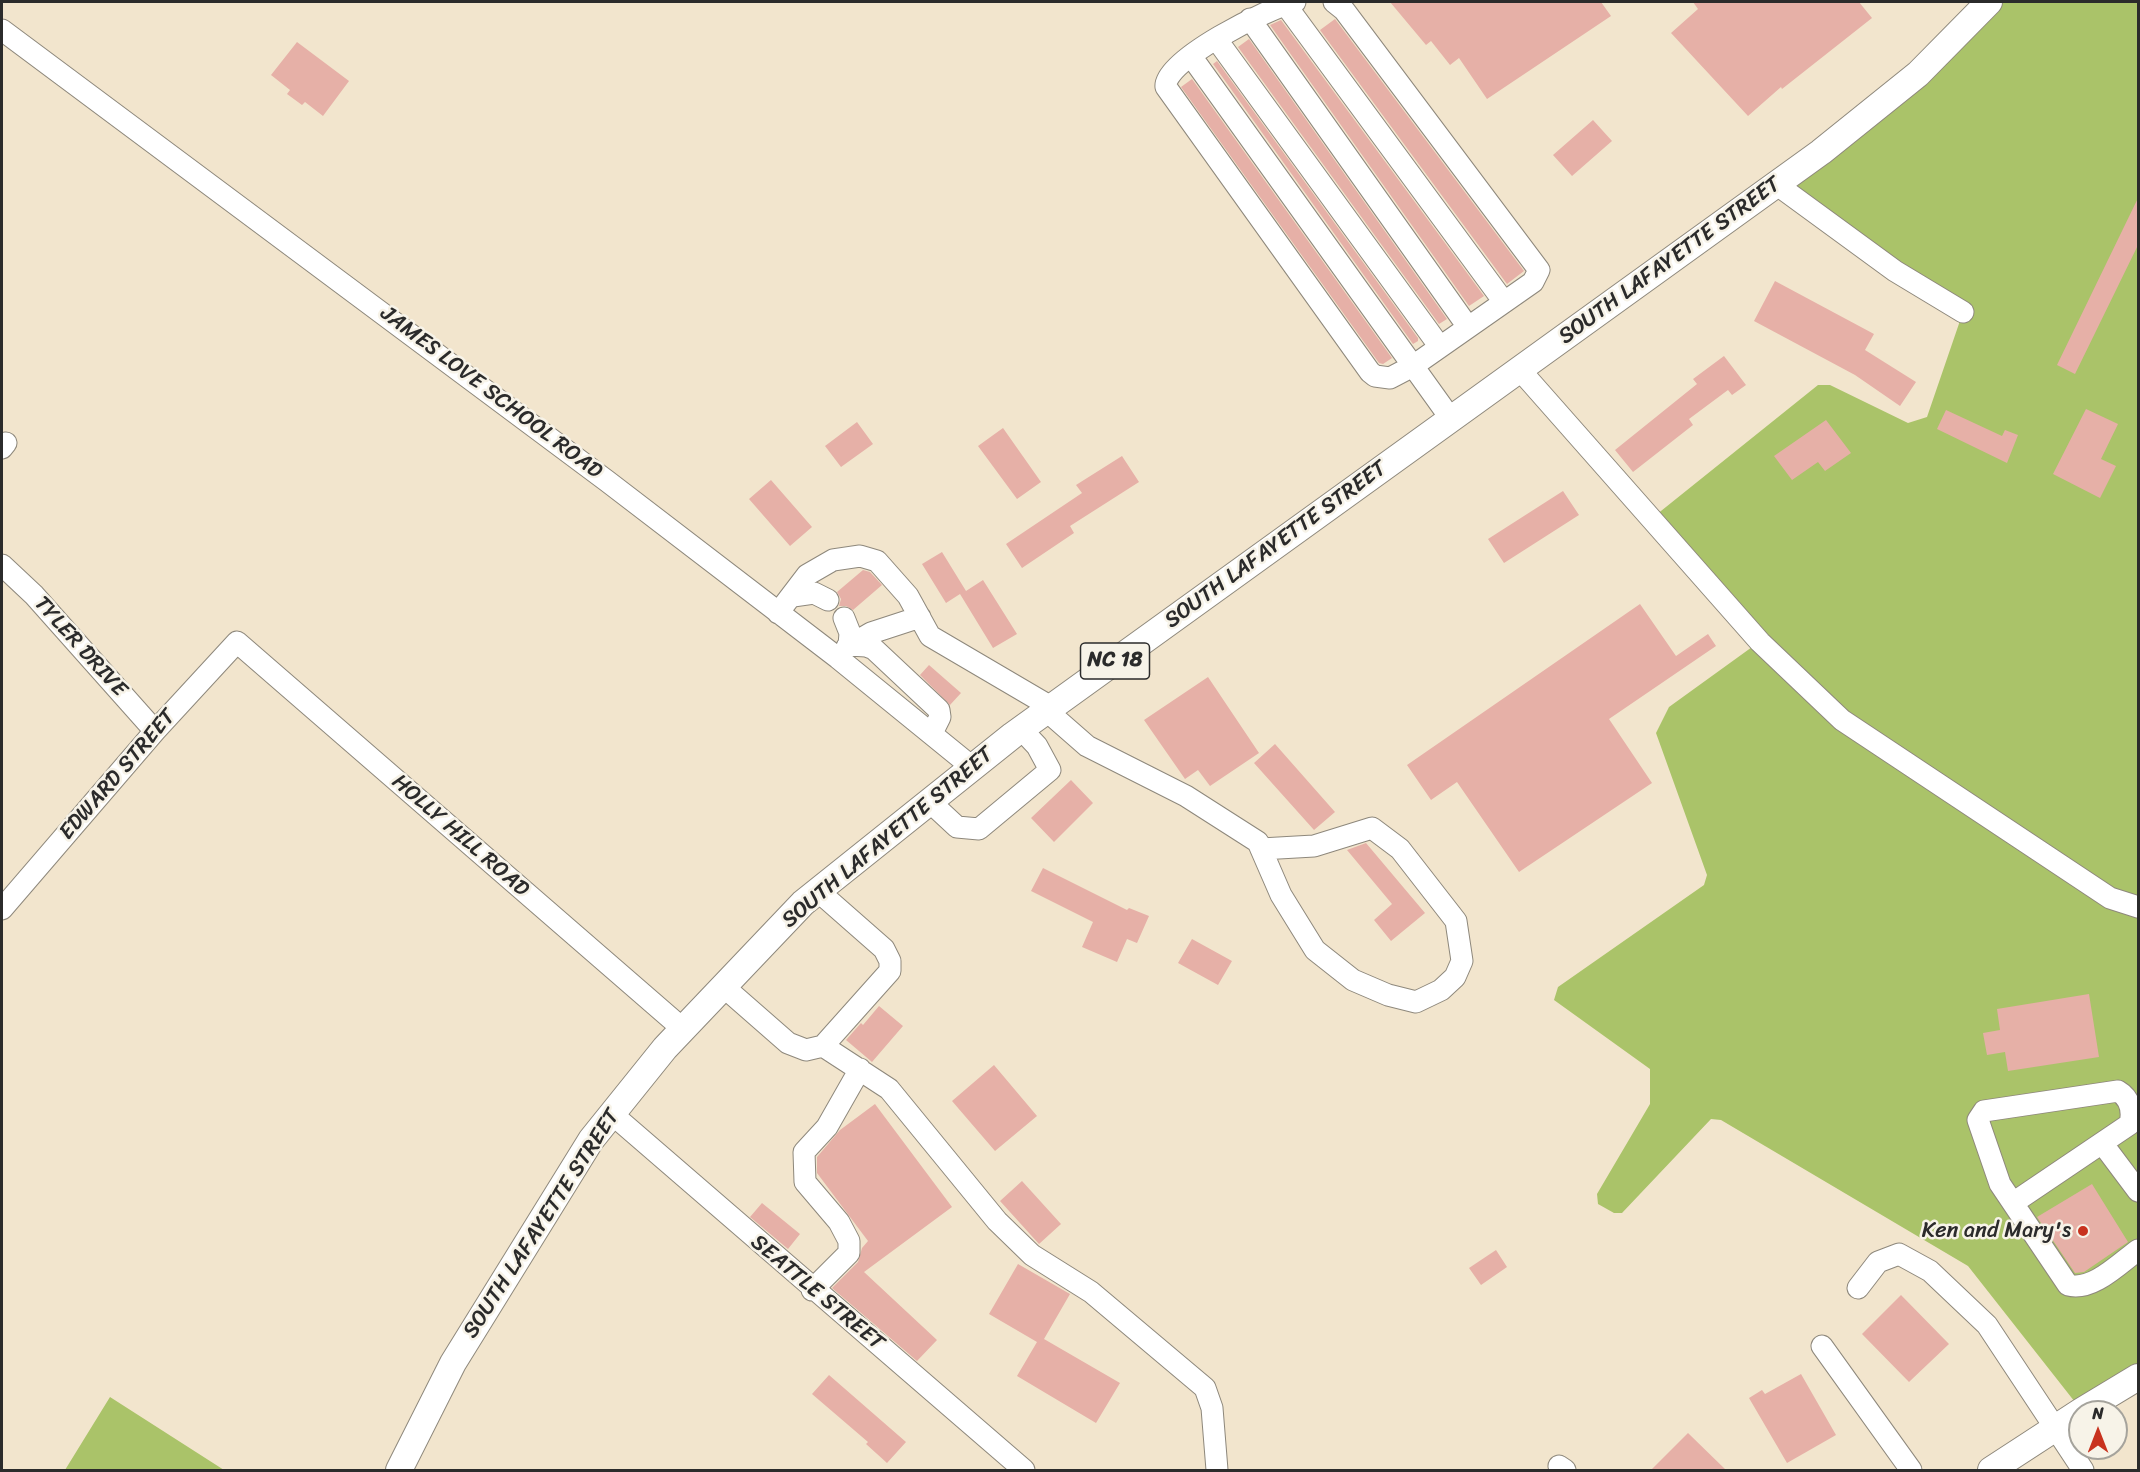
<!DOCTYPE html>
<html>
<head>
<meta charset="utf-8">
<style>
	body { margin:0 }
	#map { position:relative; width:2140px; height:1472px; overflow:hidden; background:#f2e5cd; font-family:Sriracha,sans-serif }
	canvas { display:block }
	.frame { position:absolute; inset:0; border:3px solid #2b2b2b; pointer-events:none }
	.north { position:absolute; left:2068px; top:1400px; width:60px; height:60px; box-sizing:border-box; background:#f7f3e8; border:2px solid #a5a39c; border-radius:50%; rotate:0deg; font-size:16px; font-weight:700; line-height:24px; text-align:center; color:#2b2b2b }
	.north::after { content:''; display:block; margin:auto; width:21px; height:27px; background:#c8321e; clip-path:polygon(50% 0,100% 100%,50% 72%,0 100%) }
</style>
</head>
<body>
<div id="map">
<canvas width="2140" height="1472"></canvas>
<div class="frame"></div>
<div class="north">N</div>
</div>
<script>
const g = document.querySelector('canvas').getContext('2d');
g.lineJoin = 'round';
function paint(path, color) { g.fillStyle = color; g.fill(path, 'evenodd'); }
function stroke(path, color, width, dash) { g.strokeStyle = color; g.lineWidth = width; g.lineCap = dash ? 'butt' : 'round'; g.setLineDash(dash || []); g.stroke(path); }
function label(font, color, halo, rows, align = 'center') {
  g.font = font + ' Sriracha,sans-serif'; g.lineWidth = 5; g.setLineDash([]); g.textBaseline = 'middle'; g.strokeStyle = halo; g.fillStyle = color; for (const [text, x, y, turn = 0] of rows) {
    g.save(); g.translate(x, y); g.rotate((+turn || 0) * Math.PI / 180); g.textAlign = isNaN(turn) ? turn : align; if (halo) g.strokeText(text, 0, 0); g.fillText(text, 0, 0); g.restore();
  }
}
const green = new Path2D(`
	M1989,2H2138V1377L2082,1411L1968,1266L1721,1120L1711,1119L1622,1213H1614L1598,1204L1597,1194L1650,1104V1069L1554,1000L1558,987L1704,885L1707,875L1656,733L1669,707L1759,642L1651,519L1818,385H1830L1908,423L1927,417L1963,312L1777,184Z
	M110,1397L224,1470H65Z`);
const building = new Path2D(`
	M1390,2H1601L1611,16L1487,99L1459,58L1450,65L1431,41L1426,45Z
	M1693,2H1859L1872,18L1782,89L1781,87L1748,116L1671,33L1698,9Z
	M1335,19L1524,271L1507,284L1320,30Z
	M1281,20L1484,296L1469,306L1270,25Z
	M1249,39L1447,319L1439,324L1238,47Z
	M297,42L349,81L323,116L305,102L302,105L287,94L290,90L271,75Z
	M1217,61L1418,338V341L1413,344L1213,64Z
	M1192,79L1392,358L1383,364L1379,363L1181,87Z
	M1593,120L1612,141L1572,176L1553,155Z
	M2139,196V243L2075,374L2057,365Z
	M1775,281L1874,334L1865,350L1916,382L1900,406L1855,375L1754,321Z
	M1724,356L1746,385L1732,395L1728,390L1689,419L1693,425L1633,472L1615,450L1697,384L1693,379Z
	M2086,409L2118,424L2101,459L2116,466L2100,498L2053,474Z
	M1946,410L2002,436L2005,430L2018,435L2007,463L1937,429Z
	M1826,420L1851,453L1825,471L1818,462L1792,480L1774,456Z
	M857,422L873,444L841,467L825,446Z
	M1003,428L1041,482L1017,499L978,446Z
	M1122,456L1139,482L1070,526L1074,533L1022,568L1006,544L1082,493L1076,485Z
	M771,480L812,527L790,546L749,499Z
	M1563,491L1579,515L1504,563L1488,539Z
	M942,552L966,591L983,580L1017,634L993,648L960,594L946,603L922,564Z
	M863,570L870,572L882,585L853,610L846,606H839L841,599L837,592Z
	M1640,604L1676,656L1708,634L1716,646L1609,719L1652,783L1519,872L1457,782L1431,800L1407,765Z
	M929,665L961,693L950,705L920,675Z
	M1208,677L1259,753L1210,786L1198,770L1185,779L1144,720Z
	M1275,744L1335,812L1314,830L1254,763Z
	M1071,780L1093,803L1054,842L1031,818Z
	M1366,843L1425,913L1391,941L1374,920L1392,904L1347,850Z
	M1043,868L1127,910L1129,908L1149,916L1137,943L1127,939L1117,962L1082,947L1093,922L1031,891Z
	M1192,939L1232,961L1218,985L1178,963Z
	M2089,994L2099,1057L2008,1071L2005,1052L1987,1055L1983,1033L2000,1030L1997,1009Z
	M879,1006L903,1026L872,1062L846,1040L861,1023L863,1025Z
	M994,1065L1037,1116L995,1151L952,1101Z
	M875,1104L952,1207L864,1272L937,1340L917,1361L832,1288L858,1262L862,1248L868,1241L817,1173V1157L840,1130Z
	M1022,1181L1061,1224L1039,1244L1000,1201Z
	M2092,1184L2128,1242L2084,1272L2075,1273L2037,1217Z
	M762,1203L800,1234L788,1249L750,1217Z
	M1496,1250L1507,1267L1481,1285L1469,1268Z
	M1018,1264L1070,1294L1044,1339L1120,1383L1096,1423L1017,1376L1037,1342L989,1314Z
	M1901,1295L1949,1344L1909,1382L1862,1334Z
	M1801,1374L1836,1435L1787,1463L1749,1398L1762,1390L1765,1394Z
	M829,1375L906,1442L887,1463L866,1444L868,1442L812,1394Z
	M1688,1433L1726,1470H1651Z`);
const minor = new Path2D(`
	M1295,2C1270,7 1162,61 1166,87L1370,372L1375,376L1390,378L1413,366L1533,282L1539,270L1344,10L1334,2
	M1285,4L1504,302
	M1250,19L1468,327
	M2,30L607,481L838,658L972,767
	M1217,40L1440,347
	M1191,56L1451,419
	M1776,184L1895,271L1963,312
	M1520,370L1760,642L1842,720L2110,898L2138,907
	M2,448L6,443
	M2,565L34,595L155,731
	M793,596L814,593L828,600
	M778,613L807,575L833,560L860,556L877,561L908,596L930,636L1051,707
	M844,618L850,633L849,645
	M849,645L866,646L874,649L939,710L940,717L932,733
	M847,647L871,633L920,617
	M1047,711L1087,746L1186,796L1258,842L1261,849L1281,895L1315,950L1353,980L1388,995L1416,1002L1441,990L1455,977L1462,961L1456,921L1400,849L1372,828L1314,846L1261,849
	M929,801L957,827L979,829L1050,770L1037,746L1021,729
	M818,891L884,949L890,961V971L823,1046
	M2,909L155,731L237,642L683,1029
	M724,987L788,1043L806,1050L823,1046L889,1089L997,1221L1032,1255L1091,1292L1205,1388L1212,1408L1217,1470
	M612,1114L1024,1470
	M2102,1143L2138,1191
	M2013,1203L2130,1124C2133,1111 2130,1098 2118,1091L1984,1111L1978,1120L2000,1184L2068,1285C2092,1292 2120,1263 2138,1250
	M1858,1288L1878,1262L1899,1254L1930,1271L1987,1325L2083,1470
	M812,1290L849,1253V1241L839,1222L805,1182L804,1152L827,1127L860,1069
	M1822,1346L1911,1470
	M1559,1466L1565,1470`);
const major = new Path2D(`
	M2080,1412L2138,1377
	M399,1470L453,1363L591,1140L665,1048L803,903L1013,735L1821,152L1918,74L1989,2
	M1991,1470L2080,1412`);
const markers = [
	[2083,1231,6,"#c8321e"]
];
const shields = [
	[1115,661,69]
];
const shieldNames = [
	["NC 18",1115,661]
];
const streetNames = [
	["SOUTH LAFAYETTE STREET",1670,261,-36],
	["JAMES LOVE SCHOOL ROAD",491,393,37],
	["SOUTH LAFAYETTE STREET",1276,545,-36],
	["TYLER DRIVE",80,647,48],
	["EDWARD STREET",118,775,-49],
	["HOLLY HILL ROAD",460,836,41],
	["SOUTH LAFAYETTE STREET",888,838,-40],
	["SOUTH LAFAYETTE STREET",542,1224,-57],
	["SEATTLE STREET",817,1293,40]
];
const poiNames = [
	["Ken and Mary's",2071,1231]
];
paint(green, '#aac369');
paint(building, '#e6b0a7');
stroke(minor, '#8e887c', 23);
stroke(major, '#8e887c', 28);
stroke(minor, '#fff', 21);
stroke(major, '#fff', 26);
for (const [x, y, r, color] of markers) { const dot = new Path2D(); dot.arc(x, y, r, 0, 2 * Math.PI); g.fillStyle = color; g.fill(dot); stroke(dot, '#f7f3e8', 2); }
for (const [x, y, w] of shields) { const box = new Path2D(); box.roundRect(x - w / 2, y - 18, w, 36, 4.5); g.fillStyle = '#f7f3e8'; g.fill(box); stroke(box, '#2b2b2b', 1.5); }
label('bold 21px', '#2b2b2b', null, shieldNames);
label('22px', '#2b2b2b', '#f7f3e8', streetNames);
label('22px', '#2b2b2b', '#f7f3e8', poiNames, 'right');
</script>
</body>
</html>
